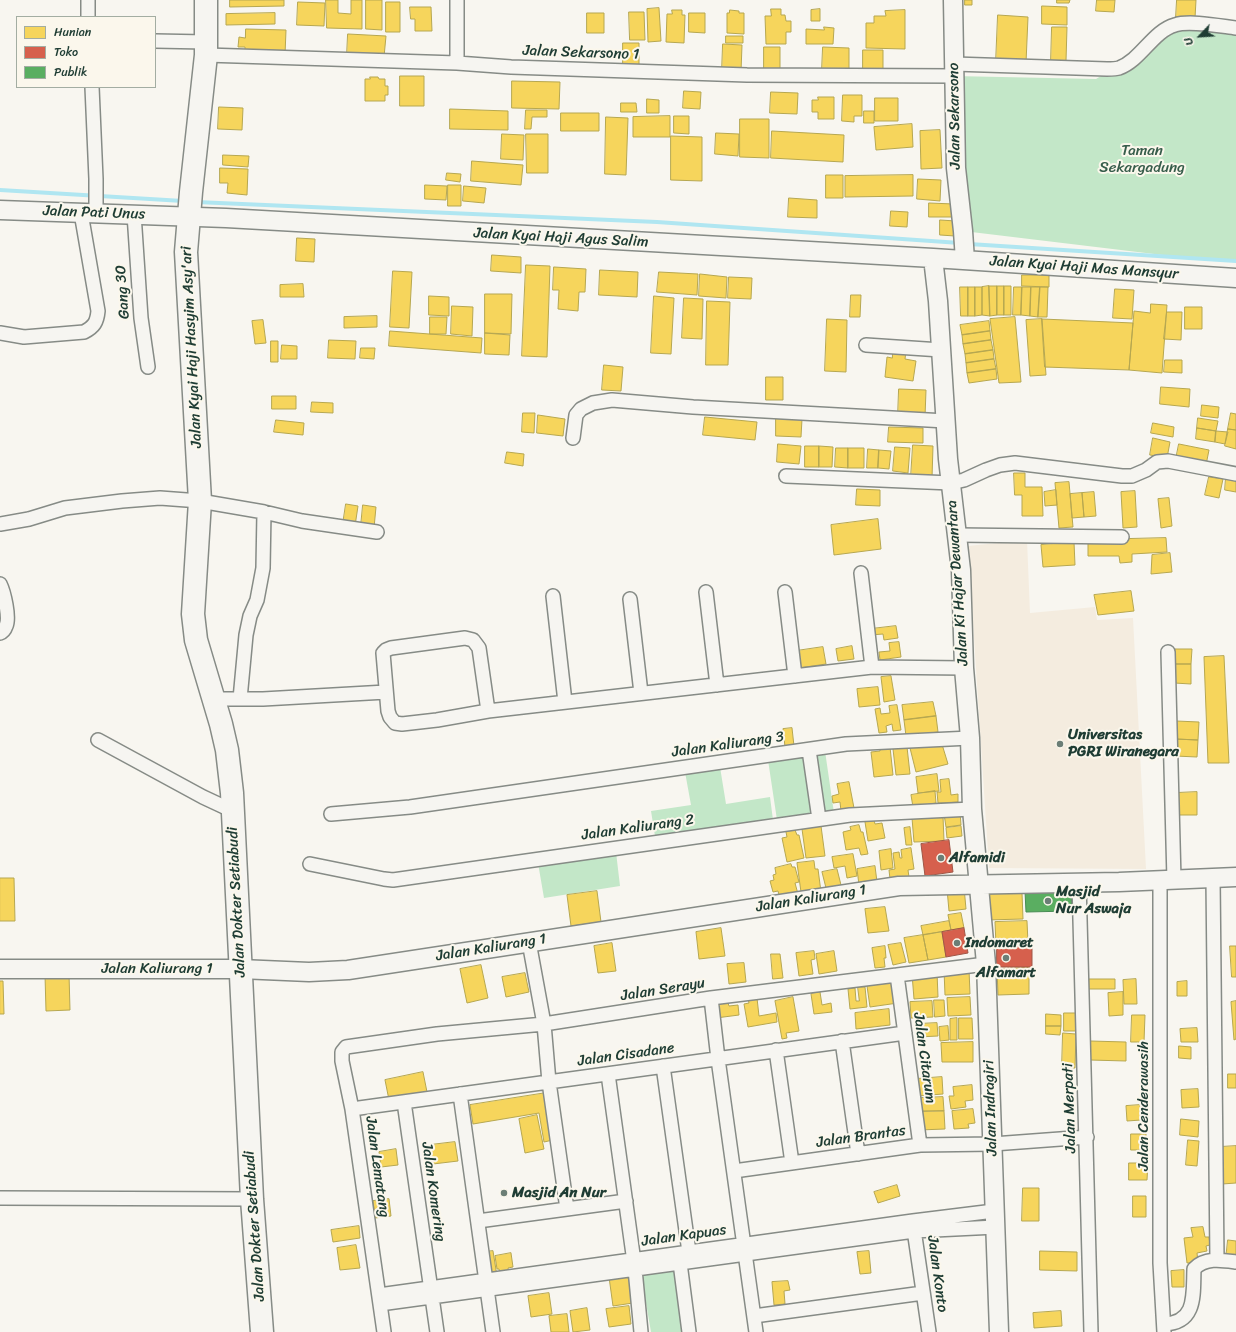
<!DOCTYPE html>
<html>
<head>
<meta charset="utf-8">
<style>
	body { margin:0 }
	#map { position:relative; width:1236px; height:1332px; overflow:hidden; background:#f8f6f0; font-family:Sriracha,sans-serif }
	canvas { display:block }
	.legend { position:absolute; left:16px; top:16px; width:140px; height:72px; box-sizing:border-box; background:#fbf7ec; border:1px solid #a3ada2; margin:0; padding:5px 7px; list-style:none; font-size:12px; color:#1f3d34 }
	.legend li { display:flex; align-items:center; gap:8px; height:20px }
	.legend b { width:20px; border:1px solid #a3ada2 }
	.north { position:absolute; left:1180px; top:16px; width:40px; height:40px; -webkit-text-stroke:3px #fbf7ec; paint-order:stroke; rotate:245deg; font-size:11px; font-weight:700; line-height:16px; text-align:center; color:#1f3d34 }
	.north::after { content:''; display:block; margin:auto; width:14px; height:18px; background:#1f3d34; clip-path:polygon(50% 0,100% 100%,50% 72%,0 100%) }
</style>
</head>
<body>
<div id="map">
<canvas width="1236" height="1332"></canvas>
<ul class="legend">
<li><b style="height:11px;background:#f6d55c"></b>Hunian</li>
<li><b style="height:11px;background:#d6604d"></b>Toko</li>
<li><b style="height:11px;background:#5aae61"></b>Publik</li>
</ul>
<div class="north">U</div>
</div>
<script>
const g = document.querySelector('canvas').getContext('2d');
g.lineJoin = 'round';
function paint(path, color) { g.fillStyle = color; g.fill(path, 'evenodd'); }
function stroke(path, color, width, dash) { g.strokeStyle = color; g.lineWidth = width; g.lineCap = dash ? 'butt' : 'round'; g.setLineDash(dash || []); g.stroke(path); }
function label(font, color, halo, rows, align = 'center') {
  g.font = font + ' Sriracha,sans-serif'; g.lineWidth = 4; g.setLineDash([]); g.textBaseline = 'middle'; g.strokeStyle = halo; g.fillStyle = color; for (const [text, x, y, turn = 0] of rows) {
    g.save(); g.translate(x, y); g.rotate((+turn || 0) * Math.PI / 180); g.textAlign = isNaN(turn) ? turn : align; if (halo) g.strokeText(text, 0, 0); g.fillText(text, 0, 0); g.restore();
  }
}
const built = new Path2D(`
	M1027,540L1030,613L1095,607L1097,620L1133,618L1146,869L989,868L968,546Z`);
const green = new Path2D(`
	M1188,24L1236,29V261L1204,260L963,231L954,76L1096,79Z
	M825,751L834,813L777,820L768,760Z
	M720,767L726,804L770,797L773,820L655,836L651,811L691,805L685,772Z
	M616,852L620,886L544,898L538,863Z
	M675,1269L685,1332H651L641,1274Z`);
const homes = new Path2D(`
	M230,0H284V6L230,7Z
	M326,0H338V13L351,14V0H362V29L327,28Z
	M366,0H382V30L366,29Z
	M965,0H972V5H965Z
	M1057,0H1070L1069,3H1057Z
	M1097,0H1115L1114,12L1096,11Z
	M1177,0H1196L1195,18L1176,17Z
	M298,2L325,3L324,26L297,25Z
	M386,2H400V32H386Z
	M1042,6L1067,7V25L1042,24Z
	M410,7H431L432,31H415V19H411Z
	M659,8L661,41L648,42L647,9Z
	M771,9H781V15H785L786,21H791V32H786V44H766L765,16H771Z
	M820,9V21H811V10Z
	M672,10H682V15H685L684,43L666,42L667,14H672Z
	M730,10L739,11V13H744V34L727,33V13H729Z
	M905,10V49L866,48V23H874V16H886L885,11Z
	M629,12H644L645,40H630Z
	M275,13V24L226,25V14Z
	M587,13H604V33H587Z
	M689,13H705V33L689,32Z
	M998,15L1028,17L1026,63L996,62Z
	M824,27L834,28L833,44H806V29L824,30Z
	M1052,27H1067L1066,61H1051Z
	M246,29L286,30L285,55L245,53V47H238L239,37L245,38Z
	M348,34L386,36L384,57L347,55Z
	M726,36H743V43H726Z
	M623,43H639V69H623Z
	M723,44L742,45L741,72L722,71Z
	M764,47H780V69H764Z
	M823,47L849,48V71L822,70Z
	M863,50H883V73H863Z
	M400,76H424V106H400Z
	M370,77H378L379,79H385V86H388V95H385V101H365V79H370Z
	M512,81L560,82L559,109L512,108Z
	M684,91L701,92L700,109L683,108Z
	M771,92L798,93L797,114L770,113Z
	M843,95H862V116H854V122L842,121Z
	M818,97H834V119H818V112H812V100H818Z
	M875,98H898V121H875Z
	M647,99L659,100V113H647Z
	M621,103H636L637,112H621Z
	M219,107L243,108L242,130L218,129Z
	M450,109L508,111V130L450,129Z
	M526,110H547V117H532L531,129H525Z
	M864,111H874V123H864Z
	M561,113H599V131H561Z
	M670,116V137H633V117Z
	M674,116H689V134L674,133Z
	M606,117L628,118L626,175L605,174Z
	M740,119H769V158L740,157Z
	M912,124L913,147L876,150L874,127Z
	M940,130L942,168L921,169L920,131Z
	M772,131L844,135L843,162L771,158Z
	M716,133L739,134L738,156L715,154Z
	M502,134L524,135L523,160L501,159Z
	M526,134H548V173H527Z
	M671,136L702,137V181L671,180Z
	M223,155L249,156L248,167L223,165Z
	M472,161L523,165L521,185L471,181Z
	M220,168L248,169L247,195L227,193L228,183H220Z
	M447,173L461,174L460,182L446,180Z
	M826,175H843V198H826Z
	M913,175V196L845,197V176Z
	M918,179L941,180L940,201L917,199Z
	M425,185L447,186L446,200L425,199Z
	M448,185H461V206H448Z
	M464,186L486,188L484,203L463,201Z
	M789,198L817,200V218L788,217Z
	M929,203L954,204V217H929Z
	M891,211L908,212L907,227L890,226Z
	M940,220L956,221L955,236L940,235Z
	M297,238L315,239L314,262L296,261Z
	M492,255L521,257V273L491,271Z
	M526,265L550,266L547,357L522,356Z
	M554,267L586,269L585,292H579L578,311L558,309L559,290H553Z
	M600,270L638,272L637,297L599,295Z
	M393,271L412,272L409,328L390,327Z
	M659,272L698,274L697,295L657,292Z
	M700,274L727,277L726,298L699,296Z
	M1022,275H1049V287L1022,286Z
	M729,277L752,278L751,299L728,298Z
	M303,284L304,297H280V285Z
	M989,286L990,316L982,315V287Z
	M989,286H997V315L990,316Z
	M997,286H1004V315H997Z
	M1004,286H1011V315H1004Z
	M960,287H968V316H961Z
	M968,287H975V316H968Z
	M975,287H982V315L975,316Z
	M1014,287H1022L1021,315H1013Z
	M1022,287H1031L1030,316L1021,315Z
	M1031,287H1040L1038,317L1030,316Z
	M1040,287H1048L1047,317H1038Z
	M1115,289L1134,290L1132,319L1113,318Z
	M485,294H512L511,334L485,333Z
	M851,295H861L860,317H850Z
	M429,296L449,297V316L429,315Z
	M654,296L674,298L671,354L651,353Z
	M684,298L703,299L702,339L682,338Z
	M707,301L730,302L728,365H706Z
	M1151,304L1167,305L1162,373L1129,370L1134,311L1150,313Z
	M452,306L473,307L472,336L451,334Z
	M1185,307H1202V329H1185Z
	M1167,312H1182L1181,340L1164,339Z
	M377,316V327L344,328V317Z
	M430,317H447L446,334H430Z
	M1015,317L1021,382L999,383L990,319Z
	M827,319L847,320L846,372L825,371Z
	M1042,319L1133,323L1129,370L1045,367Z
	M1042,319L1046,375L1030,376L1026,320Z
	M263,320L266,343L255,344L252,321Z
	M989,321L990,331L962,335L960,325Z
	M390,331L482,338L481,353L389,346Z
	M990,331L991,340L963,344L962,335Z
	M485,333L510,335L509,355L485,354Z
	M329,340L356,341L355,359L328,358Z
	M991,340L993,350L965,354L963,344Z
	M271,341H278V362H271Z
	M282,345L297,346V359H281Z
	M361,348H375L374,359L360,358Z
	M893,349L906,351L905,359L916,361L913,381L885,377L887,357L892,358Z
	M993,350L994,359L966,363L965,354Z
	M994,359L996,369L967,373L966,363Z
	M1165,360H1182V373L1164,372Z
	M604,365L623,367L621,391L602,390Z
	M996,369L997,379L969,383L967,373Z
	M766,377H783V400H766Z
	M1161,387L1190,389L1189,407L1160,404Z
	M899,389L926,390L925,417L898,416Z
	M272,396H296V409H272Z
	M312,402L333,403V413L311,412Z
	M1202,405L1219,407L1218,418L1201,416Z
	M523,413H535L534,433L522,432Z
	M1231,413L1236,414V430L1228,429Z
	M538,415L565,419L563,436L537,433Z
	M705,417L757,422L755,440L703,435Z
	M776,418L802,419L801,437L776,436Z
	M1198,418L1218,421L1216,431L1197,428Z
	M276,420L304,423L303,435L274,432Z
	M1153,423L1174,427L1173,437L1151,433Z
	M889,427L923,428V443L888,442Z
	M1197,428L1216,431L1215,442L1196,439Z
	M1228,429L1236,430V449L1225,446Z
	M1216,431L1228,432L1225,444L1215,442Z
	M1153,438L1170,442L1167,458L1150,455Z
	M778,444L801,446L799,464L777,462Z
	M1179,444L1209,450L1206,465L1176,459Z
	M913,445L933,446L932,478L911,477Z
	M805,446H819V467H805Z
	M819,446L833,447L832,467H819Z
	M895,447L910,448L908,473L893,471Z
	M836,448H848V468L835,467Z
	M848,448H864V468H848Z
	M868,449L879,450L878,468H867Z
	M879,450L891,451L889,469L878,468Z
	M507,452L524,454L523,466L505,463Z
	M1014,473H1025V487H1042L1043,516H1022V495H1015Z
	M1209,477L1223,479L1219,498L1205,495Z
	M1226,477L1236,479V492L1225,490Z
	M1069,482L1073,527L1059,528L1055,483Z
	M857,489L880,490V506L856,505Z
	M1056,490L1057,505L1045,506L1044,492Z
	M1135,491L1137,527L1123,528L1121,492Z
	M1094,492L1096,516L1084,517L1082,493Z
	M1082,493L1084,517L1072,518L1070,494Z
	M1169,498L1172,526L1161,528L1158,499Z
	M346,504L358,506L355,526L343,524Z
	M363,505L376,507L374,528L361,526Z
	M878,519L881,549L834,555L831,525Z
	M1166,538L1167,552L1132,554V562L1120,563L1119,556H1088V540Z
	M1074,542L1075,565L1043,567L1041,545Z
	M1170,553L1172,572L1151,574L1152,555Z
	M1131,591L1134,611L1098,615L1094,595Z
	M896,626L898,638L884,640L883,634L871,635V629Z
	M899,642L901,657L880,660L879,652L890,651L889,643Z
	M852,646L854,659L838,661L836,649Z
	M823,647L826,664L799,668L796,651Z
	M1175,649H1192L1191,664H1175Z
	M1224,656L1229,763H1208L1204,657Z
	M1175,664H1191V684L1174,683Z
	M891,676L895,700L884,702L881,677Z
	M878,687L880,705L859,707L857,689Z
	M933,702L936,716L904,720L902,705Z
	M897,705L901,730L893,731L892,724L886,726L887,732L879,733L875,709L880,708L881,714L890,713L889,706Z
	M936,716L938,732L906,736L904,720Z
	M1176,721L1199,722L1198,740L1175,739Z
	M792,728L794,746L785,747L783,729Z
	M1175,739L1198,740L1197,757L1175,756Z
	M941,741L948,764L916,772L910,748Z
	M890,747L893,775L874,777L871,752L880,751V749Z
	M907,747L910,774L896,775L893,749Z
	M937,774L939,791L918,793L916,777Z
	M949,779L951,795L958,794V802L938,803L937,792H941L940,780Z
	M849,782L854,808L841,811L840,802L833,803L832,796L839,794L837,784Z
	M935,791L936,803L913,807L911,795Z
	M1197,792V815H1176V793Z
	M960,812L961,825L946,827L944,814Z
	M943,816L944,841L914,842L912,818Z
	M874,820L875,824L882,823L885,838L868,841L865,822Z
	M859,825L861,832H863L868,854L861,855L859,848L846,850L843,832L851,830L850,827Z
	M821,826L825,856L806,858L802,829Z
	M961,826L962,836L947,838L946,828Z
	M910,827L912,845H906L904,828Z
	M795,830L797,835H799L804,858L787,862L782,838L787,837L786,832Z
	M911,848L914,869L908,870L909,877L890,879L889,870L895,869L893,853L899,852L900,858H902L901,850Z
	M891,849L893,868L881,870L879,851Z
	M853,854L857,876L847,878L845,866L834,868L832,857Z
	M814,861L815,869H818L821,892L809,891L801,892L797,863Z
	M791,864L792,867H795L799,882L795,883L798,894L790,896L789,893L779,895L778,891L773,892L770,881L774,880L773,875L776,874L775,868Z
	M875,866L877,882L859,885L857,869Z
	M837,869L842,889L827,892L822,872Z
	M0,878H14L15,921H0Z
	M964,887L966,909L949,911L947,889Z
	M597,891L601,922L571,926L567,895Z
	M1022,893L1023,919L987,920L986,894Z
	M885,907L889,931L868,933L865,909Z
	M961,913L964,928L951,930L948,915Z
	M949,921L951,930L923,935L921,926Z
	M1027,921L1028,943L996,945L995,922Z
	M721,928L725,956L699,959L696,932Z
	M942,932L946,957L928,960L923,935Z
	M923,935L928,960L909,963L904,938Z
	M612,943L616,971L598,973L594,946Z
	M901,943L906,962L893,965L888,945Z
	M885,946L886,958H884L885,967L875,968L872,948Z
	M1230,946H1236V977H1232Z
	M814,951L815,959L811,960L813,974L799,976L796,953Z
	M834,951L837,971L819,974L816,954Z
	M771,954H780L783,978L773,979Z
	M744,963L746,982L729,984L727,964Z
	M481,965L488,998L467,1003L460,969Z
	M1029,968V994L998,995L997,969Z
	M969,969L970,994L945,995L944,970Z
	M937,972L938,997L914,999L912,974Z
	M525,973L529,992L506,997L502,977Z
	M69,974L70,1010L46,1011L45,975Z
	M1089,979H1115V989H1089Z
	M1136,979L1137,1004H1124L1123,980Z
	M0,981H3L4,1014H0Z
	M1187,981V996H1177V982Z
	M895,982L898,1003L870,1007L867,986Z
	M858,987H865L867,1007L850,1009L848,989L855,988L856,1001H859Z
	M820,992L822,1005L831,1003L832,1012L814,1014L811,994Z
	M1123,992V1015L1109,1016L1108,993Z
	M793,997L799,1031L786,1033L787,1038L782,1039L775,1001Z
	M970,997L971,1015L948,1016L947,998Z
	M757,998L759,1016L776,1013L777,1022L748,1027L744,1004L749,1003L748,999Z
	M934,1000H944L945,1016L935,1017Z
	M932,1001L933,1017L911,1018L910,1002Z
	M1236,1001V1039L1234,1040L1231,1002Z
	M728,1003L729,1006L738,1005L739,1015L716,1018L715,1004Z
	M889,1009L890,1025L856,1029L855,1013Z
	M1064,1013H1077V1031H1064Z
	M1046,1014L1061,1015V1026H1046Z
	M1132,1015H1145L1144,1042H1131Z
	M957,1018V1040H950V1019Z
	M959,1018H972L973,1039H959Z
	M937,1023L938,1036L918,1037V1024Z
	M948,1026L949,1040L940,1041L939,1027Z
	M1046,1026H1061L1060,1035L1046,1034Z
	M1197,1028L1198,1042H1181L1180,1029Z
	M1063,1033L1076,1034L1075,1068L1062,1067Z
	M1090,1041L1126,1042V1061L1090,1060Z
	M973,1042V1062H942L941,1043Z
	M1179,1046L1191,1047V1059L1179,1058Z
	M423,1072L427,1092L389,1100L385,1080Z
	M1228,1074H1236V1088H1228Z
	M942,1077L943,1094L918,1096L916,1079Z
	M972,1085L973,1100L965,1101L966,1107L951,1109L949,1096H954L953,1087Z
	M1198,1089L1199,1107L1182,1108L1181,1090Z
	M546,1093L553,1140L544,1142L539,1113L473,1124L470,1105Z
	M943,1097L944,1111H921V1098Z
	M1140,1105L1141,1120L1127,1121L1126,1106Z
	M973,1109L975,1123L968,1124L969,1128L954,1129L952,1111Z
	M944,1111L945,1129L919,1130L918,1112Z
	M537,1115L544,1149L525,1153L519,1119Z
	M1181,1119L1199,1121L1198,1137L1180,1135Z
	M1131,1134H1146V1150H1131Z
	M1188,1140L1199,1141L1197,1166L1186,1165Z
	M455,1142L458,1161L433,1164L430,1145Z
	M1236,1146V1183L1222,1184L1220,1147Z
	M396,1149L398,1165L381,1167L379,1152Z
	M1129,1163H1148L1147,1180H1129Z
	M897,1185L900,1196L878,1203L874,1192Z
	M1023,1188H1039V1221H1022Z
	M1133,1196H1146V1217H1133Z
	M389,1199L391,1216L375,1218L373,1201Z
	M359,1226L360,1238L333,1242L331,1230Z
	M1203,1227L1205,1237H1209L1210,1245L1206,1246L1207,1251L1197,1253L1198,1262L1187,1263L1184,1238L1193,1237L1191,1228Z
	M1228,1240L1236,1241V1259H1226Z
	M356,1245L360,1268L340,1270L337,1248Z
	M493,1251L497,1276L488,1277L484,1252Z
	M869,1251L871,1273L860,1274L857,1252Z
	M1040,1251L1077,1252V1271L1040,1270Z
	M511,1253L513,1267L508,1268L509,1273L500,1274L499,1269H497L495,1256Z
	M1184,1270V1287H1172L1171,1271Z
	M629,1275L633,1303L613,1306L609,1277Z
	M788,1281L790,1290L784,1291L785,1304L774,1305L772,1282Z
	M549,1293L552,1314L531,1317L528,1296Z
	M629,1306L631,1324L609,1327L606,1309Z
	M587,1308L590,1330L573,1332L570,1311Z
	M1061,1311L1062,1326L1034,1328L1033,1313Z
	M567,1314L569,1332H551L549,1316Z`);
const shops = new Path2D(`
	M949,840L953,872L925,876L921,844Z
	M964,928L968,953L946,957L942,932Z
	M997,946H1032V967H997Z`);
const public = new Path2D(`
	M1071,890L1072,911L1026,912L1025,891Z`);
const stream = new Path2D(`
	M0,190L183,201
	M196,202L657,222L960,243
	M969,244L1236,261`);
const street = new Path2D(`
	M88,0V17
	M457,0V63
	M155,41L206,42
	M206,55L457,63L511,67L747,75L954,76
	M954,64L1107,69C1111,69 1116,69 1119,68C1141,60 1153,31 1175,25C1189,20 1220,26 1236,28
	M92,87L96,179V213
	M134,214L141,318L148,367
	M0,333L24,337L84,332C94,327 97,322 98,311L81,213
	M866,345L941,350
	M573,438L576,415L581,409L593,403L612,400L693,407L946,421
	M786,476L951,483L964,480L986,470L1000,465L1015,463L1122,476H1132L1146,470L1157,462L1168,461L1236,474
	M0,524L29,519L65,508L122,501L160,498L200,501L264,512L302,521L377,532
	M958,535L1122,537
	M861,573L872,667
	M0,584C4,592 10,618 6,626C5,629 3,632 0,633
	M706,592L717,685
	M785,592L795,676
	M553,596L565,702
	M630,599L641,693
	M1168,652L1174,880
	M213,699H263L386,692
	M240,699L246,635L250,616L257,600L263,568L264,512
	M488,711L479,648L473,640L465,638L391,648L386,650L383,653L388,711L390,717L395,723L402,724L437,720L488,711L872,667L964,668
	M98,740L203,797L233,811
	M809,750L819,819
	M331,814L410,807L846,744L970,738
	M310,864L384,879L393,880L850,815L972,809
	M1213,879L1217,1260
	M1160,880V1263L1164,1332
	M1079,882L1091,1332
	M529,942L544,1024L549,1082L567,1209
	M897,975L920,1145
	M711,998L718,1059L756,1332
	M842,1041L858,1154
	M776,1050L792,1163
	M663,1066L689,1252
	M608,1074L635,1269L641,1332
	M460,1094L493,1332
	M404,1102L437,1332
	M352,1109L905,1033
	M734,1171L920,1145L993,1144L1087,1137
	M0,1198L252,1199
	M478,1221L626,1201
	M913,1223L929,1332
	M680,1263L689,1332
	M379,1295L913,1221L994,1211
	M380,1304L914,1231L996,1227
	M754,1316L923,1293
	M1164,1324C1197,1323 1193,1294 1194,1269C1205,1257 1222,1260 1236,1262
	M384,1332L352,1109L342,1061V1052L346,1047L437,1034L544,1024L711,998L986,964`);
const secondary = new Path2D(`
	M953,0L956,168L963,231L965,260
	M0,210L226,218L933,258L1236,278
	M933,258L938,301L948,459L961,570L964,668L970,738L972,809L986,964L999,1332
	M0,969H240L309,972L348,970L899,886L1119,882L1236,877`);
const highway = new Path2D(`
	M206,0V55L191,192L186,252L200,501L193,614L196,640L221,724L227,750L232,793L252,1199L262,1332`);
const markers = [
	[1060,744,4,"#6b7e76"],
	[941,858,4,"#6b7e76"],
	[1048,901,4,"#6b7e76"],
	[957,943,4,"#6b7e76"],
	[1006,958,4,"#6b7e76"],
	[504,1193,4,"#6b7e76"]
];
const streetNames = [
	["Jalan Sekarsono 1",581,53,2],
	["Jalan Sekarsono",955,116,-91],
	["Jalan Pati Unus",94,213,2],
	["Jalan Kyai Haji Agus Salim",561,238,3],
	["Jalan Kyai Haji Mas Mansyur",1084,268,4],
	["Gang 30",123,292,-94],
	["Jalan Kyai Haji Hasyim Asy'ari",192,347,-93],
	["Jalan Ki Hajar Dewantara",958,583,-94],
	["Jalan Kaliurang 3",728,745,-8],
	["Jalan Kaliurang 2",638,828,-8],
	["Jalan Kaliurang 1",811,899,-9],
	["Jalan Dokter Setiabudi",237,902,-93],
	["Jalan Kaliurang 1",491,948,-9],
	["Jalan Kaliurang 1",157,969],
	["Jalan Serayu",663,990,-9],
	["Jalan Cisadane",626,1055,-8],
	["Jalan Citarum",924,1058,82],
	["Jalan Cenderawasih",1144,1106,-90],
	["Jalan Indragiri",991,1108,-92],
	["Jalan Merpati",1070,1108,-92],
	["Jalan Brantas",861,1137,-8],
	["Jalan Lematang",377,1167,82],
	["Jalan Komering",433,1192,82],
	["Jalan Dokter Setiabudi",255,1226,-94],
	["Jalan Kapuas",684,1236,-8],
	["Jalan Konto",937,1274,82]
];
const parkNames = [
	["Taman",1142,151],
	["Sekargadung",1142,168]
];
const poiNames = [
	["Universitas",1068,735],
	["PGRI Wiranegara",1068,752],
	["Alfamidi",949,858],
	["Masjid",1056,892],
	["Nur Aswaja",1056,909],
	["Indomaret",965,943],
	["Alfamart",1006,973,"center"],
	["Masjid An Nur",512,1193]
];
paint(built, '#f4ecdf');
paint(green, '#c3e7c8');
paint(homes, '#f6d55c');
stroke(homes, '#b6a750', 1);
paint(shops, '#d6604d');
stroke(shops, '#9f5646', 1);
paint(public, '#5aae61');
stroke(public, '#488c54', 1);
stroke(stream, '#b0e6f1', 4);
stroke(street, '#868b86', 16);
stroke(secondary, '#868b86', 21);
stroke(highway, '#868b86', 25);
stroke(street, '#f6f5f1', 13);
stroke(secondary, '#f6f5f1', 18);
stroke(highway, '#f6f5f1', 22);
for (const [x, y, r, color] of markers) { const dot = new Path2D(); dot.arc(x, y, r, 0, 2 * Math.PI); g.fillStyle = color; g.fill(dot); stroke(dot, '#fbf7ec', 1.5); }
label('15px', '#1f3d34', '#fbf7ec', streetNames);
label('15px', '#375d4b', '#fbf7ec', parkNames);
label('bold 15px', '#1f3d34', '#fbf7ec', poiNames, 'left');
</script>
</body>
</html>
